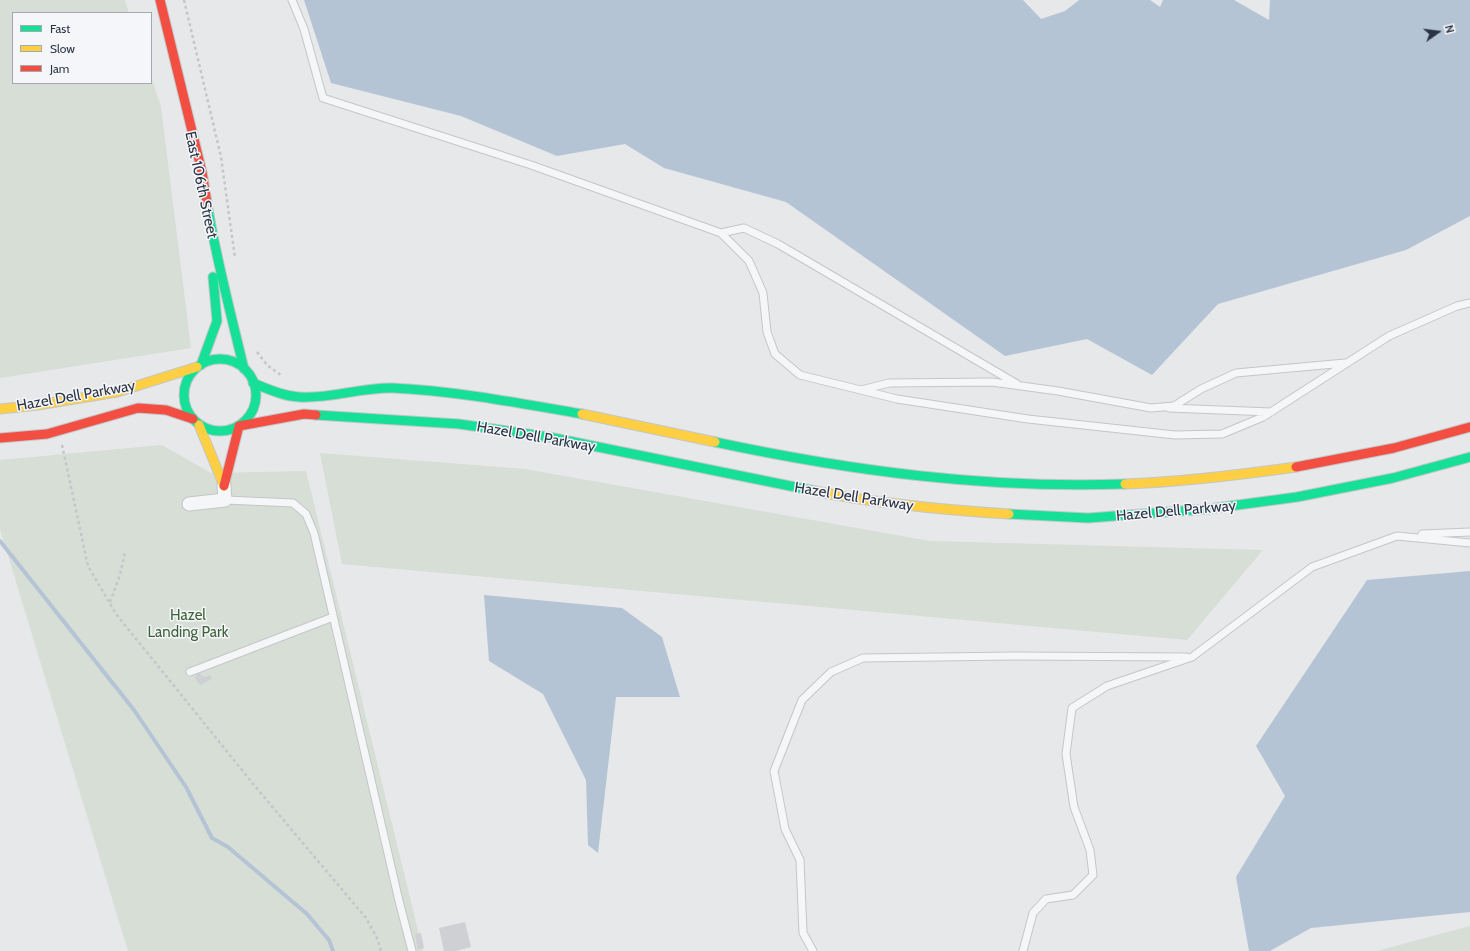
<!DOCTYPE html>
<html>
<head>
<meta charset="utf-8">
<style>
	body { margin:0 }
	#map { position:relative; width:1470px; height:951px; overflow:hidden; background:#e6e8ea; font-family:Cabin,sans-serif }
	canvas { display:block }
	.legend { position:absolute; left:12px; top:12px; width:140px; height:72px; box-sizing:border-box; background:#f4f6f9; border:1px solid #a4a8b1; margin:0; padding:5px 7px; list-style:none; font-size:12px; color:#2b3445 }
	.legend li { display:flex; align-items:center; gap:8px; height:20px }
	.legend b { width:20px; border:1px solid #a4a8b1 }
	.north { position:absolute; left:1418px; top:12px; width:40px; height:40px; -webkit-text-stroke:3px #f4f6f9; paint-order:stroke; rotate:76deg; font-size:11px; font-weight:700; line-height:16px; text-align:center; color:#2b3445 }
	.north::after { content:''; display:block; margin:auto; width:14px; height:18px; background:#2b3445; clip-path:polygon(50% 0,100% 100%,50% 72%,0 100%) }
</style>
</head>
<body>
<div id="map">
<canvas width="1470" height="951"></canvas>
<ul class="legend">
<li><b style="height:5px;background:#16e098"></b>Fast</li>
<li><b style="height:5px;background:#ffcf43"></b>Slow</li>
<li><b style="height:5px;background:#f24e42"></b>Jam</li>
</ul>
<div class="north">N</div>
</div>
<script>
const g = document.querySelector('canvas').getContext('2d');
g.lineJoin = 'round';
function paint(path, color) { g.fillStyle = color; g.fill(path, 'evenodd'); }
function stroke(path, color, width, dash) { g.strokeStyle = color; g.lineWidth = width; g.lineCap = dash ? 'butt' : 'round'; g.setLineDash(dash || []); g.stroke(path); }
function label(font, color, halo, rows, align = 'center') {
  g.font = font + ' Cabin,sans-serif'; g.lineWidth = 3; g.setLineDash([]); g.textBaseline = 'middle'; g.strokeStyle = halo; g.fillStyle = color; for (const [text, x, y, turn = 0] of rows) {
    g.save(); g.translate(x, y); g.rotate((+turn || 0) * Math.PI / 180); g.textAlign = isNaN(turn) ? turn : align; if (halo) g.strokeText(text, 0, 0); g.fillText(text, 0, 0); g.restore();
  }
}
const green = new Path2D(`
	M0,0H125L129,13H13V83H151V77L161,107L191,348L0,378Z
	M162,445L211,473L306,471L423,951H128L0,529V460Z
	M320,453L525,469L930,541L1263,550L1187,640L342,564Z
	M1470,926V951H1377Z`);
const water = new Path2D(`
	M304,0H1023L1041,19L1065,11L1079,0H1150L1160,7L1163,0H1234L1269,20L1270,0H1470V216L1406,250L1218,304L1152,375L1087,339L1005,356L786,202L664,168L625,144L557,156L461,116L331,83Z
	M1470,571V912L1311,928L1270,951H1249L1236,877L1285,796L1256,746L1367,580Z
	M484,595L622,608L662,637L680,697H616L598,853L588,845L586,780L543,694L489,661Z`);
const stream = new Path2D(`
	M0,541L134,710L186,787L212,838L228,847L307,914L329,940L333,951`);
const building = new Path2D(`
	M198,673L205,677L210,675L212,679L200,685L195,678Z
	M465,922L471,947L456,951H444L439,928Z
	M421,933L424,948L418,949L415,934Z`);
const path = new Path2D(`
	M184,0L221,157L235,258
	M257,352L267,365L282,376
	M62,445L88,566L116,614L254,785L366,918L377,938L381,951
	M110,602L120,575L125,552`);
const lane = new Path2D(`
	M292,0L304,29L323,98L531,165L721,233L749,261L763,293L767,332L775,354L800,375L897,399L1028,419L1175,435L1222,434L1263,417L1389,336L1457,306L1470,303
	M721,233L744,228L778,244L1017,384
	M861,390L889,383L992,382L1058,391L1151,408L1174,406L1201,389L1236,373L1345,363
	M1169,408L1271,412
	M225,500L293,503L306,514L314,533L399,901L412,951
	M1422,534L1470,532
	M190,672L333,617
	M813,951L803,933L800,860L785,829L774,771L802,700L831,672L863,658L1014,656L1186,657
	M1023,951L1033,913L1046,899L1073,895L1093,875L1090,850L1074,807L1066,754L1072,708L1107,686L1192,657L1312,567L1397,536L1470,543`);
const street = new Path2D(`
	M189,504L225,500L224,486`);
const fast = new Path2D(`
	M207,203C216,259 231,314 244,369
	M184 395a36 36 0 1 1 72 0a36 36 0 1 1-72 0Z
	M201,365L217,321L213,277
	M253,383C268,389 283,396 299,397C331,399 361,387 393,388C456,391 519,403 582,414
	M316,415L459,424L549,437L815,491
	M715,442C851,471 987,489 1125,484
	M1009,514L1088,518L1208,509L1297,497L1393,478L1470,457`);
const slow = new Path2D(`
	M0,409L38,405L117,392L197,367
	M582,414L715,442
	M199,425L224,486
	M1125,484C1183,482 1239,475 1296,467
	M815,491C879,504 944,510 1009,514`);
const jam = new Path2D(`
	M160,0L202,172L207,203
	M0,438L47,434L138,408L166,410L193,419
	M1296,467L1394,448L1470,427
	M224,486L239,426L304,414L316,415`);
const streetNames = [
	["East 106th Street",201,185,78],
	["Hazel Dell Parkway",76,396,-10],
	["Hazel Dell Parkway",536,437,10],
	["Hazel Dell Parkway",854,497,9],
	["Hazel Dell Parkway",1176,511,-5]
];
const parkNames = [
	["Hazel",188,616],
	["Landing Park",188,633]
];
paint(green, '#d6ded6');
paint(water, '#b4c4d5');
stroke(stream, '#b4c4d5', 4);
paint(building, '#ced0d3');
stroke(lane, '#c4c6c8', 9);
stroke(street, '#c4c6c8', 15);
stroke(fast, '#c4c6c8', 11);
stroke(slow, '#c4c6c8', 11);
stroke(jam, '#c4c6c8', 11);
stroke(path, '#c5c6ca', 2.5, [3, 3]);
stroke(lane, '#f5f6f7', 7);
stroke(street, '#f5f6f7', 13);
stroke(fast, '#16e098', 9);
stroke(slow, '#ffcf43', 9);
stroke(jam, '#f24e42', 9);
label('15px', '#2b3445', '#f4f6f9', streetNames);
label('15px', '#3f6138', '#f4f6f9', parkNames);
</script>
</body>
</html>
